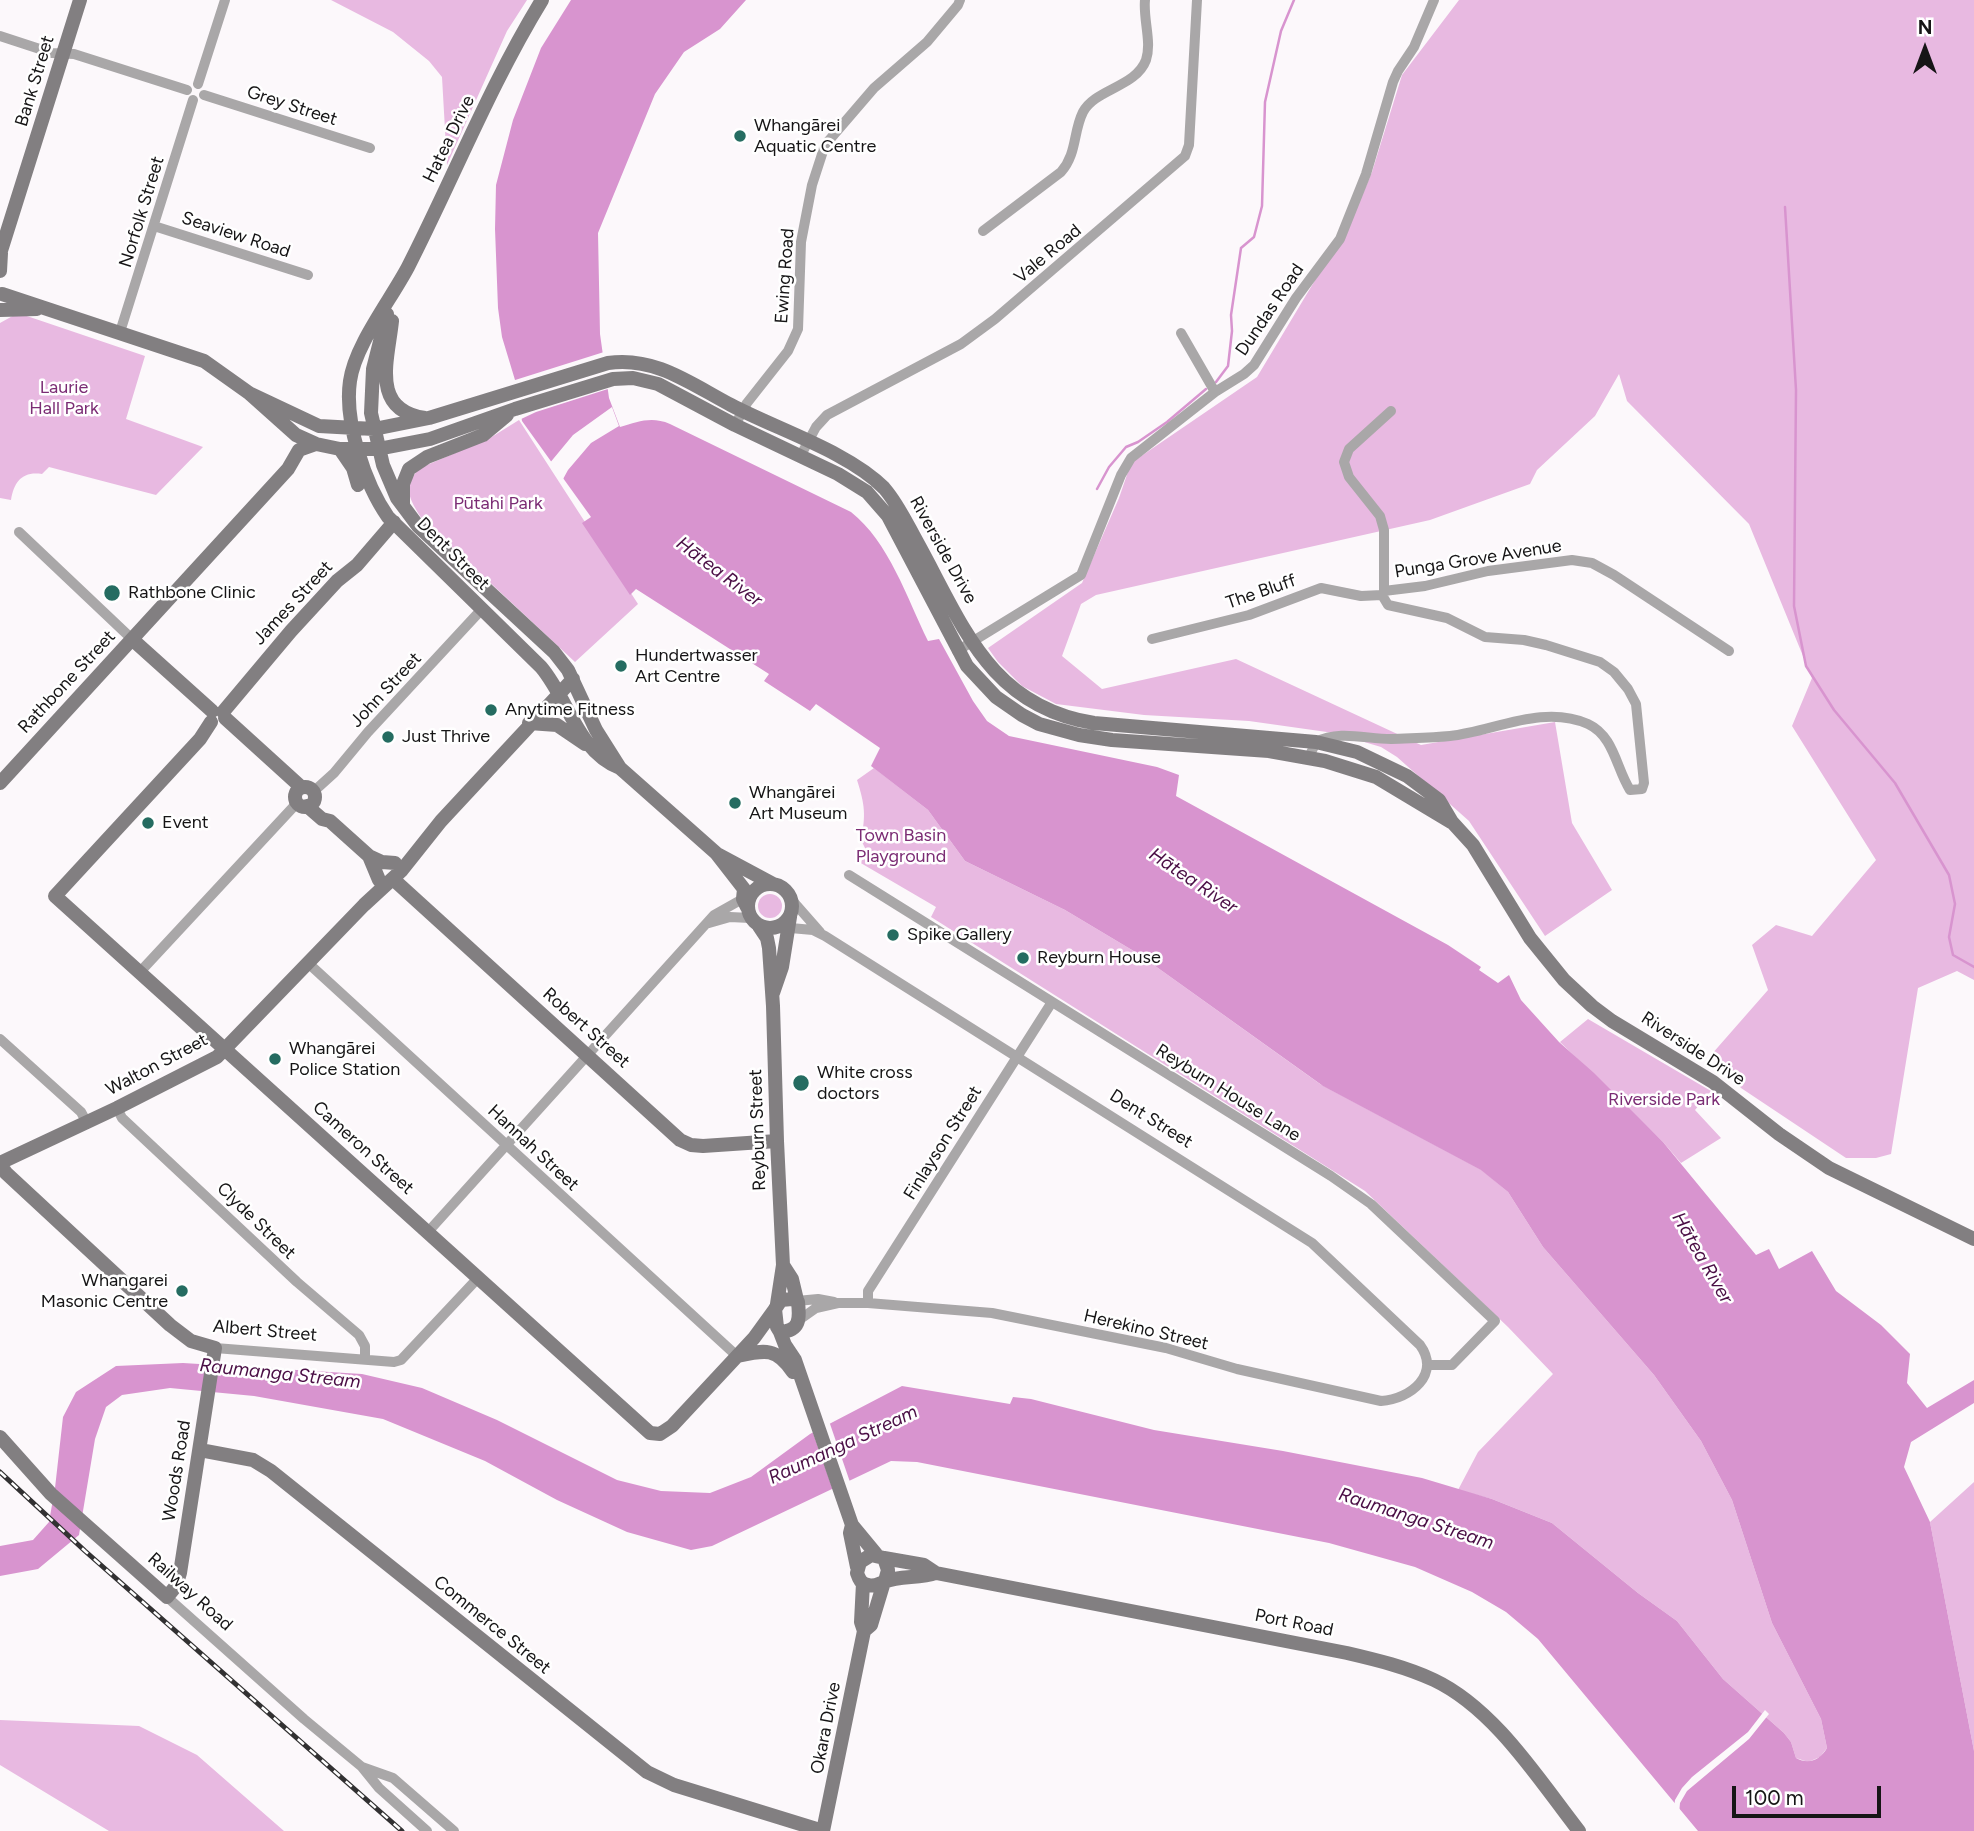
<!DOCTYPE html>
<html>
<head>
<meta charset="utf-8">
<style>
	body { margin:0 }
	#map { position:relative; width:1974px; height:1831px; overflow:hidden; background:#fcf8fb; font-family:Figtree,sans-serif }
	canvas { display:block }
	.north { position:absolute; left:1890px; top:14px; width:70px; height:70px; -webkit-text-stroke:5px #fff; paint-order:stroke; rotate:0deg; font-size:19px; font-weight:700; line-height:28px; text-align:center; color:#161516 }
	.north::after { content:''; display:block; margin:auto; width:24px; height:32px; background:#161516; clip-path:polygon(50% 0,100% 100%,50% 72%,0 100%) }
	.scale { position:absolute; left:1732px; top:1786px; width:149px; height:32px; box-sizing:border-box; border:4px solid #161516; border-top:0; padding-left:9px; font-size:21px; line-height:24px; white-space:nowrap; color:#161516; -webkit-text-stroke:5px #fff; paint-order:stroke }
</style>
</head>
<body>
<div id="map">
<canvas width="1974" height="1831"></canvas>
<div class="north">N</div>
<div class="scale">100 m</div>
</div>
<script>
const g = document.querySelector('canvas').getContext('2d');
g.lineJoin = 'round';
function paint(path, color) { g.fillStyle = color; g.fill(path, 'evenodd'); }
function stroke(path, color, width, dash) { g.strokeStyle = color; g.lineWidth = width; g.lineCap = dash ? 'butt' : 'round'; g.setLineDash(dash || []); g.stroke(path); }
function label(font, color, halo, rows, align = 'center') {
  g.font = font + ' Figtree,sans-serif'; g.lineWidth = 5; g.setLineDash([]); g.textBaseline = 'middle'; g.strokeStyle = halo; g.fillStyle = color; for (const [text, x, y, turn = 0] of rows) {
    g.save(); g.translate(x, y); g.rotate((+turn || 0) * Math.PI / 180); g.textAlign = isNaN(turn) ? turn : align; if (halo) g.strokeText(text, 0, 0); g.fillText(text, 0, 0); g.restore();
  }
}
const green = new Path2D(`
	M331,0H527L507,31L447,165L442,77L429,61L393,32Z
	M1459,0H1974V980L1957,971L1918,988L1891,1154L1876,1158H1846L1741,1088L1711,1055L1768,990L1752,945L1776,925L1812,936L1876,860L1792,726L1812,678L1749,524L1627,401L1619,374L1595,416L1537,470L1530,484L1430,520L1096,595L1081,604L1062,656L1102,689L1236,659L1421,745L1555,722L1572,823L1612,890L1545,936L1469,821L1397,757L1381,747L1334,733L1249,721L1144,715L1056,704L1022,686L998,662L988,648L1082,583L1119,498L1131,463L1257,377L1353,217L1372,172L1402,75Z
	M18,313L145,356L126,419L203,447L156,495L49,467L42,474C22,471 14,482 11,500L0,498V323Z
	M519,420L638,604L575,662L422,519C410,500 401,487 420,468L490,438Z
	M874,768L928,810L965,861L1065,910L1137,953L1320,1084L1482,1170L1508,1192L1543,1247L1654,1375L1701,1441L1732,1500L1772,1623L1821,1719L1827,1748L1820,1757L1808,1762L1796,1758L1791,1742L1784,1733L1723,1679L1677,1621L1638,1593L1552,1523L1492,1499L1458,1490L1478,1452L1553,1374L1508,1327L1365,1191L931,917L936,907L859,862L869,856L861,840C866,815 865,805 857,780Z
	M758 906a12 12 0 1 1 24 0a12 12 0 1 1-24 0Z
	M1588,1019L1711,1091L1695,1110L1721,1138L1681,1163L1663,1142L1560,1042Z
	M1974,1482V1751L1930,1522Z
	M0,1720L139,1726L197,1755L284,1831H109L0,1765Z`);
const water = new Path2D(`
	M571,0H746L720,29L684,52L655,94L598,233L600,334L609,398L620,427C638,422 651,416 670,424L851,512C889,542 907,598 928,641L939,639L973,701L987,721L1009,736L1157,767L1179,775L1176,796L1448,945L1481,967L1479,970L1498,983L1509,975L1521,1000L1559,1042L1594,1073L1663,1142L1756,1255L1769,1249L1779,1269L1812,1251L1836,1291L1881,1325L1910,1354L1907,1383L1927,1408L1974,1380V1403L1911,1442L1904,1467L1930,1522L1974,1751V1831H1698L1538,1639L1506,1612L1472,1592L1415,1567L1329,1543L917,1462L891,1461L712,1546L691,1550L627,1532L557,1500L485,1461L383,1419L254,1396L170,1388L122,1395L106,1407L95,1439L79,1535L38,1569L0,1576V1546L33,1540L49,1522L55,1488L63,1417L76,1392L116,1366L183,1363L362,1374L422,1388L497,1420L617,1480L661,1491L710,1493L751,1477L810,1434L902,1386L1010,1404L1013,1397L1031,1399L1154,1430L1283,1451L1422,1478L1492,1499L1552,1523L1638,1593L1677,1621L1723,1679L1784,1733L1791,1742L1796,1758C1809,1765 1820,1760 1827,1748L1821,1719L1772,1623L1732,1500L1701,1441L1654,1375L1543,1247L1508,1192L1481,1170L1323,1086L1137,953L1065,910L965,861L928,810L871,766L880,748L816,704L810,711L764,681L769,674L636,589L630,595L582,523L591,517L522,421L515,380L502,337L498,308L495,229L496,185L513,120L541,48Z`);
const pier = new Path2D(`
	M604,352L611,388L536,412L519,420L512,381Z
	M612,407L619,426L591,443L568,470L562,481L549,464L573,435Z
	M829,1421L851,1485L834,1493L812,1430Z
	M1765,1710L1769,1714L1749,1739L1687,1791L1680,1803L1679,1814L1674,1808L1675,1800L1682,1788L1692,1777L1748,1732Z`);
const stream = new Path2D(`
	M1785,207L1796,390L1794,606L1806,666L1834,710L1895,783L1949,875L1955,904L1949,937L1953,955L1974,967
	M1216,382L1228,366L1232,331L1231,315L1241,248L1254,237L1262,206L1265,102L1281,31L1294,0
	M1097,489L1109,467L1126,447L1138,442L1167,422L1206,389`);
const street = new Path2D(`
	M0,36L52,53L74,54L187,90
	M198,84L225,0
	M204,95L370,148
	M154,226L308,275
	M983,231L1061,172C1077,154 1073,132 1083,112C1095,89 1136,87 1146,60C1152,42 1143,19 1145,0
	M120,332L193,100
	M1181,333L1215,392
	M735,425L747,403L788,351L798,329L801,242L812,185L825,145L874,88L927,42L958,5L960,0
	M801,455L816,427L827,415L961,344L995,319L1185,156L1189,145L1197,0
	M19,532L133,640
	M1384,591L1425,586L1488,571L1572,560L1592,563L1614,575L1729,651
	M1152,639L1249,615L1321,588L1361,596L1382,595
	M957,651L1081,575L1121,475L1131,458L1215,392L1244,374L1254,365L1296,298L1340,239L1366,174L1393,82L1398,71L1414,47L1434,0
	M1309,757L1316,742C1339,730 1366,739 1391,739C1410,738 1430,738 1450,736C1494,731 1543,704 1588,724C1614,736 1616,768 1630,790L1642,789L1644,783L1636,704L1628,689L1614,672L1600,662L1546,645L1524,640L1485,637L1447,618L1388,605L1382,595L1384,591V530L1380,516L1349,477L1344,462L1349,449L1391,411
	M313,792L334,773L368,732L482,609
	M849,875L1331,1176L1371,1204L1495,1321L1452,1365H1428
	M791,899L820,932
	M709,923L730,917L750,918
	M779,927L813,930L825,936L1312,1243L1420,1345C1441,1374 1411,1399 1381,1401L1237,1369L1166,1348L992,1313L868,1303H838L816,1308L799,1320
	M308,963L737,1356
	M139,973L297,803
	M0,1039L81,1112L87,1123
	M117,1108L122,1118L297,1282L359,1335L365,1346V1359
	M427,1233L714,915L746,897
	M797,1301L818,1299L834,1302
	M868,1303V1291L1052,1002
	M215,1348L394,1362L401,1360L478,1278
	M167,1597L304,1719L362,1767L379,1788L427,1831
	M362,1767L393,1778L454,1831`);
const secondary = new Path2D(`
	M542,0C490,85 453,179 408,267C390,301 355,345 350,381C344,422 365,484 388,517L541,667C569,700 577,751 620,768
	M0,254L80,0
	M0,271L1,253
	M2,294L204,361L249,393L296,435L316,444L340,449H378L430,439L515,409L613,379L633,378L658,384L735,425L838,474L867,492L888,516L967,666L996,697L1022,715L1039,724L1079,735L1112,740L1269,751L1325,761L1376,777L1451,822
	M0,310L37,309
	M387,314L373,369L371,413L383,465L397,498L418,526L554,652L568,670L596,730L620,768L716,853L744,889L743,899L747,907
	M392,321C388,360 370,410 425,418
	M249,393L319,426L374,429L429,418L608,363C655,356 691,384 731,405C776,429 849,452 884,488C898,504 907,524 917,542C963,625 989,706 1094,723L1316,742L1357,752L1407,776L1439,800L1452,822L1473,845L1530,938L1564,980L1592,1006L1612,1021L1713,1082L1779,1134L1829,1168L1974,1239
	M340,449L353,468L358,485
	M403,506V484L409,469L427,457L483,435L507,415
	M133,640L212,711
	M223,712L291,631L337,581L357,565L394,522
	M225,718L301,787
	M211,722L200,739L55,896L650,1433L660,1434L672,1426L754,1338L775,1309
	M529,723L557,725L585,744
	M0,783L288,469L299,450L316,444
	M295 797a10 10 0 1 1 20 0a10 10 0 1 1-20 0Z
	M307,806L322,819L330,821L369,856L379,880
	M717,854L773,884
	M369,856L382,862L395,863
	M393,879L680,1140L691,1145L703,1146L777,1141
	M748 906a22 22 0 1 1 44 0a22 22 0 1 1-44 0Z
	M759,926L767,938L769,948L773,1006L777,1141L783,1265L777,1304
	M773,993L782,967L790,917
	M0,1163L117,1108L217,1057L364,905L402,870L441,821L573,679
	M0,1164L6,1173L170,1325L191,1341L215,1348L180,1573L176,1586L167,1597L51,1494L0,1437
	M783,1265L792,1279L797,1300
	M792,1299L798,1302C800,1319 800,1331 780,1332L777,1327L775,1309L781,1300Z
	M780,1332L785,1345L795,1360L852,1525L876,1554
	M737,1356C765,1350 776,1347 793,1372
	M200,1450L253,1460L271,1471L647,1772L674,1785L823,1831
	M852,1525L850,1533L857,1567
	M884,1558L924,1565L936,1573L1347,1653C1377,1660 1406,1667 1434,1680C1495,1709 1539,1780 1579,1831
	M885,1581L888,1570L884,1558L871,1555L860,1562L857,1573C859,1579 861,1584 868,1585C874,1587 878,1584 884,1582C900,1575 919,1579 936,1573
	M864,1631L871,1625L884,1582
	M823,1831L864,1631L861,1622L863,1583`);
const rail = new Path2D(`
	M0,1472L85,1551L402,1831`);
const markers = [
	[740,136,7,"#256c61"],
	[112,593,9,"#256c61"],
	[621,666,7,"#256c61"],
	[491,710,7,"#256c61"],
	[388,737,7,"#256c61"],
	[735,803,7,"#256c61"],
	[148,823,7,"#256c61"],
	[893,935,7,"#256c61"],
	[1023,958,7,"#256c61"],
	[275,1059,7,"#256c61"],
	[801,1083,9,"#256c61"],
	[182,1291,7,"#256c61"]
];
const streetNames = [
	["Bank Street",35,81,-73],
	["Grey Street",292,106,18],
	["Hatea Drive",449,139,-64],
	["Norfolk Street",142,212,-73],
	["Seaview Road",236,235,18],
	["Vale Road",1048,254,-40],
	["Ewing Road",785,276,-86],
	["Dundas Road",1270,310,-56],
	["Riverside Drive",943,550,61],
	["Dent Street",453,554,45],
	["Punga Grove Avenue",1478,559,-9],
	["The Bluff",1261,592,-19],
	["James Street",293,603,-47],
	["Rathbone Street",67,682,-47],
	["John Street",386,690,-47],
	["Robert Street",586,1028,42],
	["Riverside Drive",1693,1049,33],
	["Walton Street",157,1065,-28],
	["Reyburn House Lane",1228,1093,32],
	["Dent Street",1151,1119,32],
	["Reyburn Street",758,1130,-92],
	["Finlayson Street",943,1143,-58],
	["Cameron Street",363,1148,42],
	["Hannah Street",533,1148,43],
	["Clyde Street",256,1221,44],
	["Herekino Street",1146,1330,13],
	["Albert Street",265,1331,5],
	["Woods Road",177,1471,-81],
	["Railway Road",190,1592,42],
	["Port Road",1294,1623,11],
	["Commerce Street",492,1625,39],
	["Okara Drive",826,1728,-79]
];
const poiNames = [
	["Whangārei",754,126],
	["Aquatic Centre",754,147],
	["Rathbone Clinic",128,593],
	["Hundertwasser",635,656],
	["Art Centre",635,677],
	["Anytime Fitness",505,710],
	["Just Thrive",402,737],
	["Whangārei",749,793],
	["Art Museum",749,814],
	["Event",162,823],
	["Spike Gallery",907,935],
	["Reyburn House",1037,958],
	["Whangārei",289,1049],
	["Police Station",289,1070],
	["White cross",817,1073],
	["doctors",817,1094],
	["Whangarei",168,1281,"right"],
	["Masonic Centre",168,1302,"right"]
];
const parkNames = [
	["Laurie",64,388],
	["Hall Park",64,409],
	["Pūtahi Park",498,504],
	["Town Basin",901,836],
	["Playground",901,857],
	["Riverside Park",1664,1100]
];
const waterNames = [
	["Hātea River",719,572,37],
	["Hātea River",1193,881,34],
	["Hātea River",1702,1258,60],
	["Raumanga Stream",280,1374,6],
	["Raumanga Stream",843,1445,-25],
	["Raumanga Stream",1416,1519,18]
];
paint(green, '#e8b9e1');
paint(water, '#d894cf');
paint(pier, '#fcf8fb');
stroke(stream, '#d894cf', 2.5);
stroke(street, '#a9a7a8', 10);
stroke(secondary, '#827f81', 14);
stroke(rail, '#323132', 5);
stroke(rail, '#fff', 2.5, [8]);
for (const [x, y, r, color] of markers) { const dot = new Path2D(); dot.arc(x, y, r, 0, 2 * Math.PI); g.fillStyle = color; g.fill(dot); stroke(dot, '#fff', 2.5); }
label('18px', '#161516', '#fff', streetNames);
label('18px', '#161516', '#fff', poiNames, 'left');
label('18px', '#7b2c74', '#fff', parkNames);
label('italic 19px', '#4a0e45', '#fff', waterNames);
</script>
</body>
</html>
